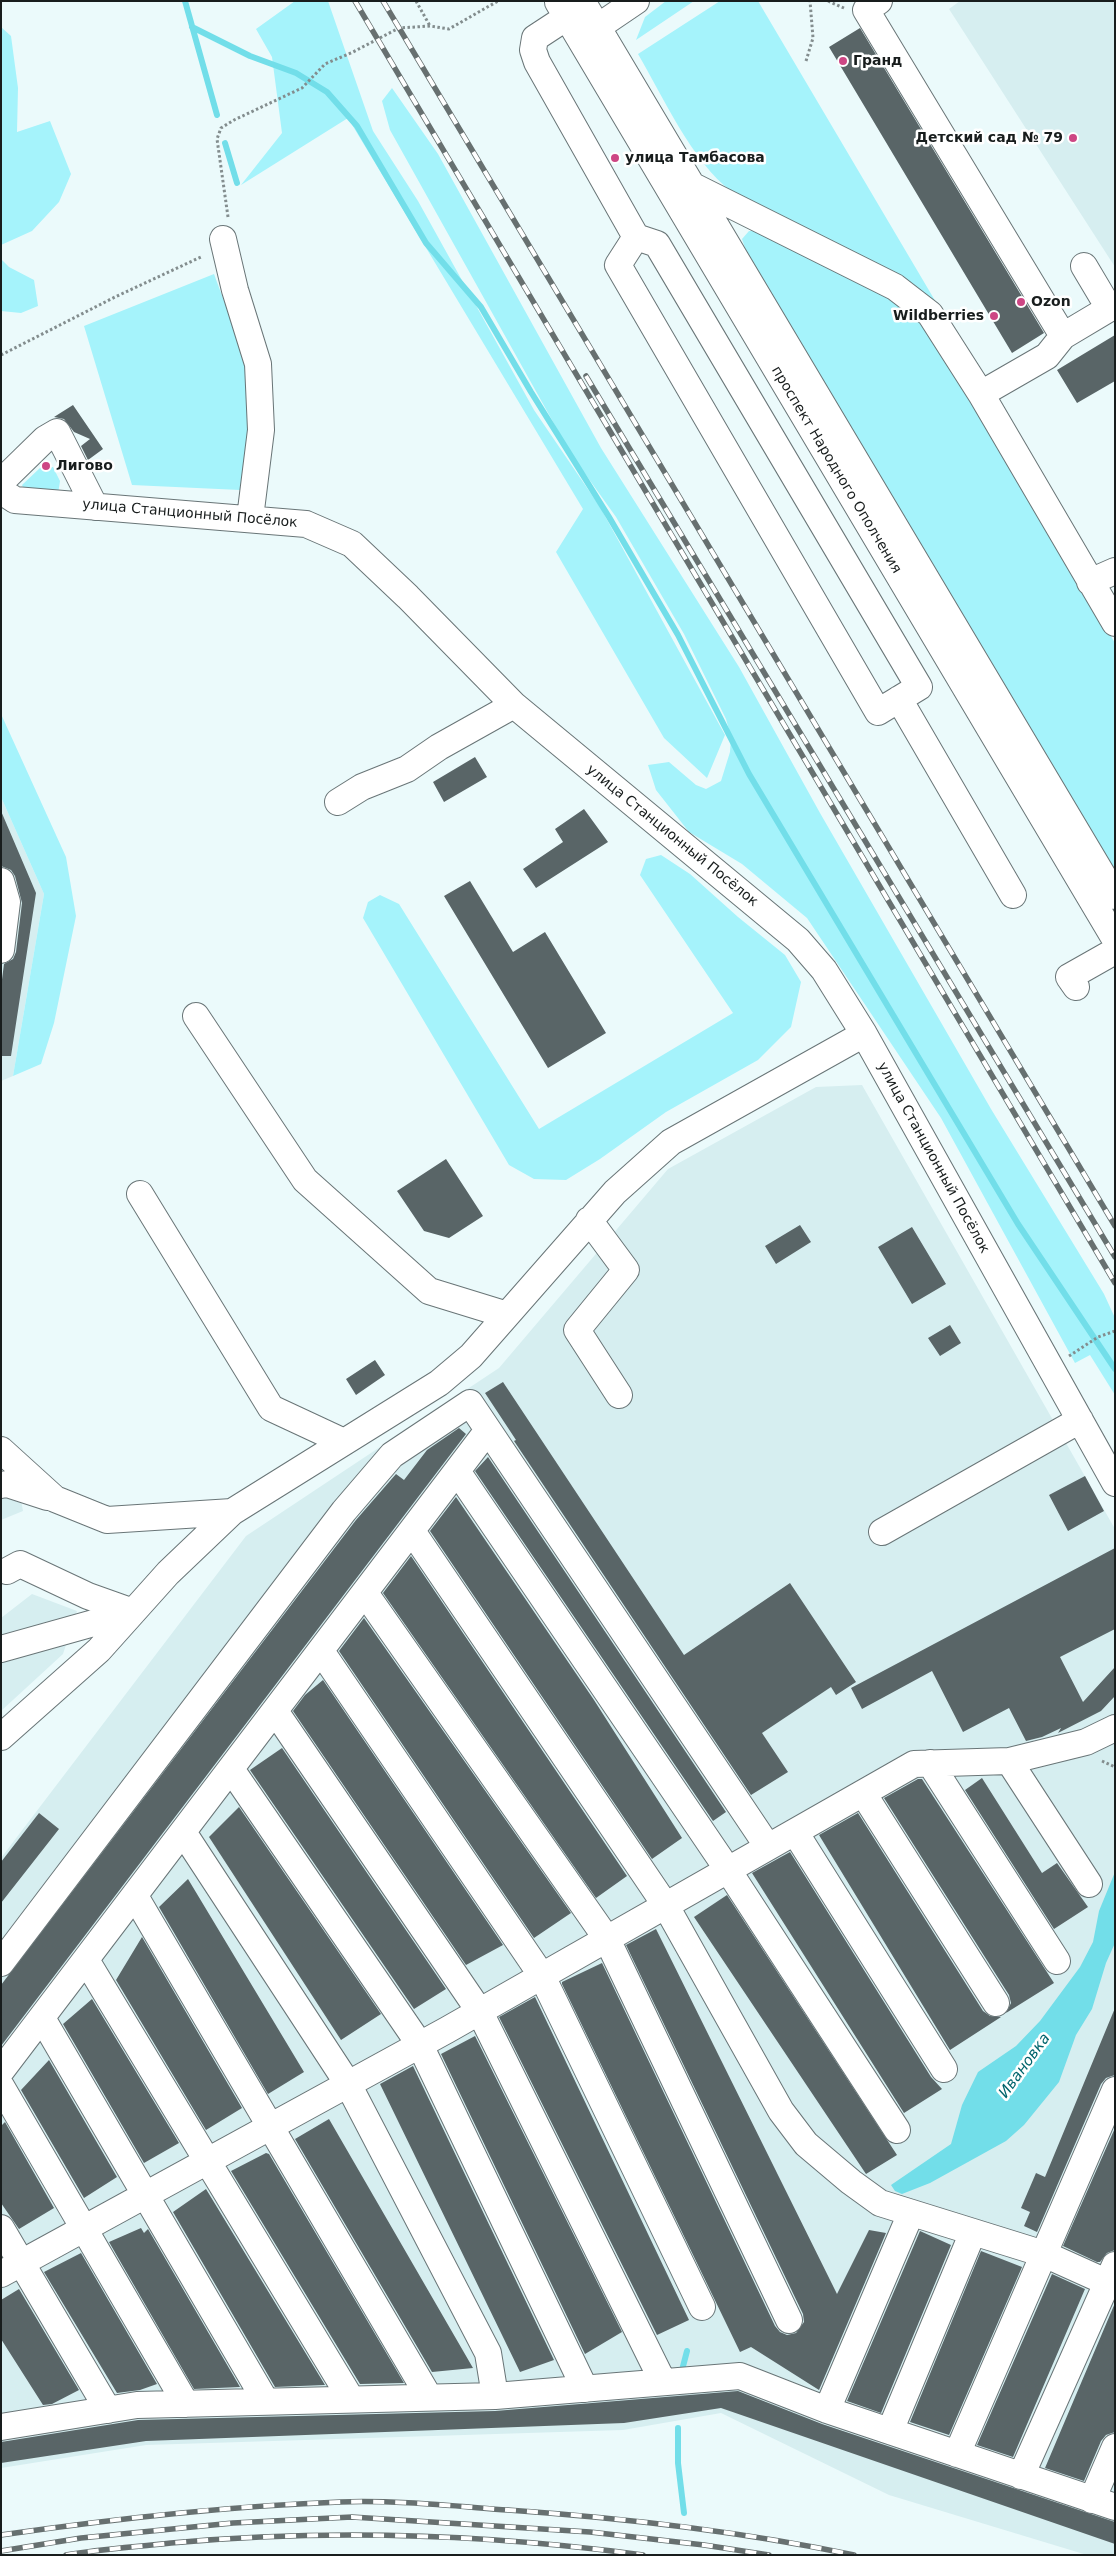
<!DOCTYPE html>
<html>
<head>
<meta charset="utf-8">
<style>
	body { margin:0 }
	#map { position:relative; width:1116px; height:2556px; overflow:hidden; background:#ebfafb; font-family:"DejaVu Sans",sans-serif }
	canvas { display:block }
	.frame { position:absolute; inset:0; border:2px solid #181d1d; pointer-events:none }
</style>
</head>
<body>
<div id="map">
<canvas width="1116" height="2556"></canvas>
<div class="frame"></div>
</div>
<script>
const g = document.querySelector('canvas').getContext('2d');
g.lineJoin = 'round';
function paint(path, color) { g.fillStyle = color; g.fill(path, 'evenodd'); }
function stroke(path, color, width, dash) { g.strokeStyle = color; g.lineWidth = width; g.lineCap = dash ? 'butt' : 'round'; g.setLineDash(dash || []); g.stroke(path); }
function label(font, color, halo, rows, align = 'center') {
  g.font = font + ' "DejaVu Sans",sans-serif'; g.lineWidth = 5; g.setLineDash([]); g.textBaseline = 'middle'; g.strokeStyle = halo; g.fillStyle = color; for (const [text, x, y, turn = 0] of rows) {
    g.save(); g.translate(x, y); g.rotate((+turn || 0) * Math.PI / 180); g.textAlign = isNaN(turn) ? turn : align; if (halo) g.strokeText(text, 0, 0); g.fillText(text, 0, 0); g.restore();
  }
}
const built = new Path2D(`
	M960,1H1115V267L949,9Z
	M1,797L44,894L13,1076L1,1081Z
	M862,1085L1115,1529V2555H1087L889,2495L721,2413L623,2430L146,2445L1,2468V1858L246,1536L499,1368L668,1169L816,1087Z
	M1,1479L21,1500L23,1511L1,1520Z
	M32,1594L77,1611L63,1654L1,1711V1618Z`);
const green = new Path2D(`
	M295,1H328L373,131L418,201L534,410L600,507L725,735L707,778L664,738L556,552L583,509L348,118L241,185L282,133L272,57L256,29Z
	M666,1H694L636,40L645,17Z
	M720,1H758L940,309L731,191C693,163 662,95 638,54Z
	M1,27L11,36L18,88L17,132L50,121L71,174L59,202L32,231L1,245Z
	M392,88L438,154L601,448L739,667L820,813L991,1109L1104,1294L1115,1318V1395L1090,1355L1075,1363L941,1118L807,918L742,864L689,832L656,790L648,765L669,762L696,785L706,789L721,781L730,752L731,737L726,719L684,634L616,517L571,454L390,130L382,101Z
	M749,231H758L890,296L922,323L935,340L1115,643V870L747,254L742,239Z
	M1,259L9,267L34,280L38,306L21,313L1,311Z
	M214,274L247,363L249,459L240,490L132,485L84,326Z
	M41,467H53L60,481L58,494L24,489L22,485Z
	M1,714L66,857L76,916L54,1023L41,1064L13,1076L44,894L1,797Z
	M661,855L690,874L738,917L785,955L801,982L791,1027L758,1060L666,1112L600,1159L566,1180L534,1179L509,1165L363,918L368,902L380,895L399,904L539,1129L733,1013L640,875L646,859Z`);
const water = new Path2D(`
	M1115,1872V1943L1106,1963L1092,2009L1076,2035L1059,2082L1024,2125L1006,2141L930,2183L902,2194L895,2191L891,2185L951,2144L962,2105L978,2072L1016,2046L1040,2021L1080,1967L1093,1942L1099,1911Z`);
const stream = new Path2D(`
	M185,1L217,115
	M192,27L250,56L296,73L327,92L357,126L426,243L481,307L531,392L609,517L678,635L749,774L1018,1224L1115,1369
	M225,143L237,183
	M681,2374L687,2351
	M678,2428V2463L684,2513`);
const building = new Path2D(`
	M860,28L1044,333L1012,353L829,47Z
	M1115,335V381L1077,403L1057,370Z
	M73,405L103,449L88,460L81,446L90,439L74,432L64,419L54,417Z
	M475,757L487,777L444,802L433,782Z
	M584,809L608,842L536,888L523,869L563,842L555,829Z
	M1,811L36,893L11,1056H1V987L4,964L13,959L16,952L22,903L15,876L11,870L1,866Z
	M470,881L513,952L545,932L606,1033L548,1068L444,896Z
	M446,1159L483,1216L449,1238L424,1231L397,1191Z
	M800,1225L811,1242L776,1264L765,1246Z
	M912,1227L946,1284L912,1304L878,1247Z
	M950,1325L961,1343L940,1356L928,1338Z
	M375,1360L385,1375L356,1395L346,1379Z
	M503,1382L684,1655L790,1583L856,1682L836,1695L831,1687L762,1733L788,1772L751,1795L514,1441L516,1440L485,1393Z
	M459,1428L466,1434L1,2046V1985L356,1520L396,1474L404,1480L427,1450Z
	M488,1457L726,1812L713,1821L475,1471Z
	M1085,1476L1104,1511L1068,1531L1049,1495Z
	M456,1497L594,1700L682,1838L652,1859L430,1531Z
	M1115,1548V1629L1060,1657L1083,1702L1115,1667V1696L1101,1711L1058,1733L1061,1728L1042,1737L1026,1741L1009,1708L963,1732L932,1671L862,1709L851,1688Z
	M411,1556L627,1876L596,1898L383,1593Z
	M364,1618L571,1913L534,1938L339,1651Z
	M323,1680L503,1945L466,1965L293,1711L305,1695Z
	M282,1748L446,1989L414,2009L250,1770Z
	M982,1778L1042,1873L1057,1863L1088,1907L1054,1929L965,1790Z
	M918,1779H922L1054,1983L1006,2013L1011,2003L1009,1995L884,1798Z
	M239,1807L381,2014L341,2040L209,1837Z
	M39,1813L59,1829L1,1903V1862Z
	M858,1813L983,2011L990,2016L1001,2017L950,2050L819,1835Z
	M790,1852L931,2077L942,2089L904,2113L752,1873Z
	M188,1879L304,2072L268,2094L159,1907Z
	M727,1895L897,2155L866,2174L694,1917Z
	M656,1929L837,2294L869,2230L886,2233L819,2390L751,2347L740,2352L562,1984V1982L602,1963L775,2326L780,2332L787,2335L796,2333L804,2322L803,2314L626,1945Z
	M142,1937L242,2108L206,2130L116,1980Z
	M535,1997L689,2320L657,2335L499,2017Z
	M92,1999L179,2143L144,2163L63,2024Z
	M1115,2008V2075L1106,2078L1101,2084L1037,2232L1024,2226L1030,2212L1021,2208L1036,2173L1045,2177Z
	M475,2036L622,2332L585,2354L441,2054Z
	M49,2060L117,2177L84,2198L21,2090Z
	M413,2066L554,2360L520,2372L380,2084Z
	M329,2119L473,2368L432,2372L295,2139Z
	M5,2122L54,2208L19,2229L1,2203V2126Z
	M1115,2128V2250L1107,2253L1100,2262H1097L1063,2246Z
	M266,2153L269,2154L404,2383L360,2384L231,2171Z
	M206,2189L325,2385L275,2387L173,2212Z
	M141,2228L144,2233L148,2229L240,2387L194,2389L109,2242Z
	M920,2231L951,2245L881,2413L847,2401Z
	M981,2251L1022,2267L949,2435L910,2422Z
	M81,2253L157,2384L140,2390L117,2393L44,2272Z
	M1052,2274L1085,2289L1013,2457L977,2445Z
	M19,2289L79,2390L52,2404L43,2405L1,2339V2300Z
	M1115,2303V2432L1106,2435L1101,2441L1084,2481L1045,2468Z
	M738,2391L822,2424L1115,2522V2544L721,2408L624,2423L146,2441L1,2463V2442L138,2420L495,2411Z`);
const path = new Path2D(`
	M416,1L430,26
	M828,1L844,8
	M806,61L813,38L810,1
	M228,217L217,139L221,128L234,120L302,88L325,64L353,52L399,28L430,26L449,29L498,1
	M1,355L115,297L203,256
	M1069,1356L1098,1337L1115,1331
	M1102,1761L1115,1767`);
const minor = new Path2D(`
	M582,1L1115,896
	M879,1L866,10L1063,336
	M558,2L1115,939
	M567,17L535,38L533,50L537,62L636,237L657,244L919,687L878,712L618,265L636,237
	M583,37L636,1
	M691,185L895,287L930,314L981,394L1115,623
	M223,239L235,290L258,364L261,430L250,518
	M1084,266L1109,308
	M981,394L1047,356L1063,336L1115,305
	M1,482L45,439L57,432L95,507
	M1,491L15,500L306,524L352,544L408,597L514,705L798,940L824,970L864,1034L1115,1483
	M1090,582L1115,571
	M899,699L1013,895
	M338,802L362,787L407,769L439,747L514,705
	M1,881L7,902L1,950
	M1076,987L1069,977L1115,951
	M196,1016L305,1180L429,1291L507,1315
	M140,1194L271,1408L344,1442
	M589,1220L626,1270L577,1330L619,1395
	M1,1450L55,1499L107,1520L232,1512
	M457,1471L728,1870L897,2130
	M1,1485L7,1484L47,1497
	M412,1531L666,1906L781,2111L806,2144L851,2182L880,2203L1044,2254L1115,2286
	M882,1532L1080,1420
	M7,1571L20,1564L88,1596L133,1612
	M365,1593L607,1939L789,2320
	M1,1649L133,1612
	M321,1651L542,1976L702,2307
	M275,1711L480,2012L663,2382
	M1,1737L99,1650L168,1573L232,1512L439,1383L471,1356L615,1192L671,1142L864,1034
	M1009,1761L1089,1884
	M930,1763L1057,1961
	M231,1769L420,2045L585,2389
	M863,1793L996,2003
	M183,1832L348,2084L488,2353L495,2396
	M795,1832L944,2069
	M135,1896L429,2397
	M86,1960L351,2399
	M1,1963L344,1511L392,1455L470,1403L768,1847
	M42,2018L265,2400
	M1,2071L488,1430
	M1,2086L186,2404
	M911,2213L827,2410L1115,2507
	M1,2228L108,2410
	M1,2274L447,2030L914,1764L1009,1761L1086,1742L1115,1728
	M1,2427L137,2405L495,2396L740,2376L827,2410
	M890,2431L973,2232
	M957,2454L1115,2090
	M1021,2476L1115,2265
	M1092,2500L1115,2447`);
const rail = new Path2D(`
	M355,1L1115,1283
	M383,1L1115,1226
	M586,376L1115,1257
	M1,2535C113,2519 227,2506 340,2502C395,2500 453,2506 508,2510C624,2518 739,2531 854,2555
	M1,2551L81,2538L233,2523L352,2517L590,2532L704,2545L769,2555
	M66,2555C101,2549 136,2547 171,2543C328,2529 487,2534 643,2555`);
const markers = [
	[843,61,5,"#cd4684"],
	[1073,138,5,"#cd4684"],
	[615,158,5,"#cd4684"],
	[1021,302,5,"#cd4684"],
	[994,316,5,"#cd4684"],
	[46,466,5,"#cd4684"]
];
const poiNames = [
	["Гранд",853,61],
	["Детский сад № 79",1063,138,"right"],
	["улица Тамбасова",625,158],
	["Ozon",1031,302],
	["Wildberries",984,316,"right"],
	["Лигово",56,466]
];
const streetNames = [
	["проспект Народного Ополчения",836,470,59],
	["улица Станционный Посёлок",190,514,5],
	["улица Станционный Посёлок",672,836,39],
	["улица Станционный Посёлок",933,1158,61]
];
const waterNames = [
	["Ивановка",1025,2066,-54]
];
paint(built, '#d6eef0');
paint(green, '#a5f3fb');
paint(water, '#72dee9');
stroke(stream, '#72dee9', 6);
paint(building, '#596567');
stroke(minor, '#697577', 28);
stroke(path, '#838d8e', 3, [2.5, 2.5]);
stroke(minor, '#fff', 26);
stroke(rail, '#677070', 5.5);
stroke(rail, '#fff', 4, [11]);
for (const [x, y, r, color] of markers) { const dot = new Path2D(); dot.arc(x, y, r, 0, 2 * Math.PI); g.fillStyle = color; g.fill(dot); stroke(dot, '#fff', 2); }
label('bold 14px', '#181d1d', '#fff', poiNames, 'left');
label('14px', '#181d1d', '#fff', streetNames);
label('italic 15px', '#00646c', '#fff', waterNames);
</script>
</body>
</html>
